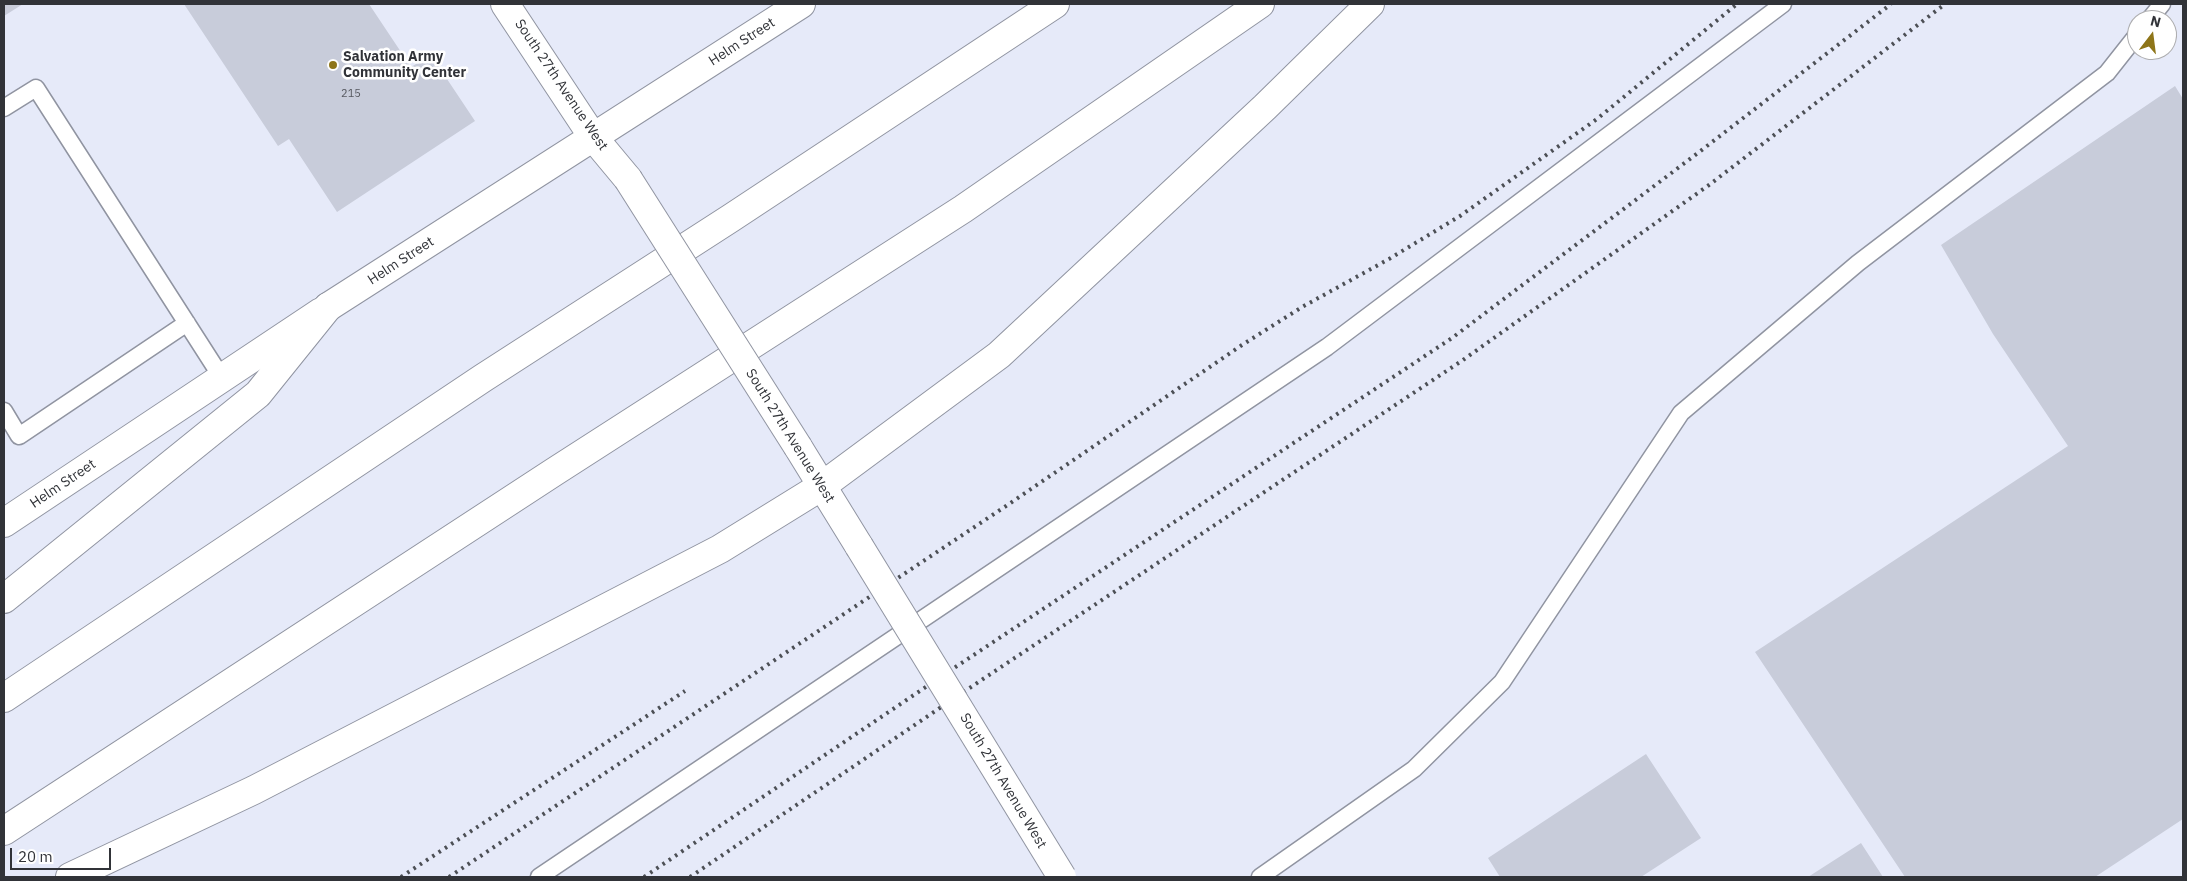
<!DOCTYPE html>
<html>
<head>
<meta charset="utf-8">
<style>
	body { margin:0 }
	#map { position:relative; width:2187px; height:881px; overflow:hidden; background:#e6eaf9; font-family:"IBM Plex Sans",sans-serif }
	canvas { display:block }
	.frame { position:absolute; inset:0; border:5px solid #313338; pointer-events:none }
	.north { position:absolute; left:2127px; top:10px; width:50px; height:50px; box-sizing:border-box; background:#fff; border:1px solid #adadaf; border-radius:50%; rotate:15deg; font-size:14px; font-weight:700; line-height:20px; text-align:center; color:#313338 }
	.north::after { content:''; display:block; margin:auto; width:18px; height:22px; background:#8e7519; clip-path:polygon(50% 0,100% 100%,50% 72%,0 100%) }
	.scale { position:absolute; left:10px; top:848px; width:101px; height:22px; box-sizing:border-box; border:2px solid #313338; border-top:0; padding-left:6px; font-size:15px; line-height:18px; white-space:nowrap; color:#313338; -webkit-text-stroke:4px #fff; paint-order:stroke }
</style>
</head>
<body>
<div id="map">
<canvas width="2187" height="881"></canvas>
<div class="frame"></div>
<div class="north">N</div>
<div class="scale">20 m</div>
</div>
<script>
const g = document.querySelector('canvas').getContext('2d');
g.lineJoin = 'round';
function paint(path, color) { g.fillStyle = color; g.fill(path, 'evenodd'); }
function stroke(path, color, width, dash) { g.strokeStyle = color; g.lineWidth = width; g.lineCap = dash ? 'butt' : 'round'; g.setLineDash(dash || []); g.stroke(path); }
function label(font, color, halo, rows, align = 'center') {
  g.font = font + ' "IBM Plex Sans",sans-serif'; g.lineWidth = 5; g.setLineDash([]); g.textBaseline = 'middle'; g.strokeStyle = halo; g.fillStyle = color; for (const [text, x, y, turn = 0] of rows) {
    g.save(); g.translate(x, y); g.rotate((+turn || 0) * Math.PI / 180); g.textAlign = isNaN(turn) ? turn : align; if (halo) g.strokeText(text, 0, 0); g.fillText(text, 0, 0); g.restore();
  }
}
const building = new Path2D(`
	M4,4H23L4,16Z
	M184,4H369L411,67L431,55L475,121L337,212L289,139L278,146Z
	M2175,86L2183,99V819L2095,877H1905L1755,652L2068,446L1993,334L1941,245Z
	M1646,754L1701,838L1641,877H1500L1488,858Z
	M1861,843L1883,877H1808Z`);
const service = new Path2D(`
	M2149,20L2162,4
	M4,108L36,88L222,378
	M4,411L19,436L187,323
	M539,877L1327,347L1783,4
	M1260,877L1414,769L1502,682L1681,413L1858,263L2107,73L2137,35`);
const minor = new Path2D(`
	M822,486L859,546
	M4,523L321,312`);
const tertiary = new Path2D(`
	M505,4L593,137L628,179
	M328,307L801,4
	M798,447L822,486`);
const motorway = new Path2D(`
	M4,599L258,394L328,307
	M4,698L483,378L731,218L1055,4
	M4,831L554,472L963,209L1260,4
	M70,877L254,790L720,549L822,486L999,355L1265,107L1370,4`);
const rail = new Path2D(`
	M401,877L685,691
	M449,877L1009,504L1242,345L1302,307L1389,259L1460,216L1597,119L1737,4
	M644,877L945,674L1452,338L1694,156L1891,4
	M690,877L959,695L1463,360L1709,185L1945,4`);
const minorBridge = new Path2D(`
	M859,546L1062,877`);
const tertiaryBridge = new Path2D(`
	M628,179L798,447`);
const markers = [
	[333,65,5,"#8e7519"]
];
const numberNames = [
	["215",351,94]
];
const streetNames = [
	["Helm Street",742,42,-33],
	["South 27th Avenue West",561,85,56],
	["Helm Street",401,261,-33],
	["South 27th Avenue West",790,436,58],
	["Helm Street",63,484,-34],
	["South 27th Avenue West",1003,781,59]
];
const poiNames = [
	["Salvation Army",343,57],
	["Community Center",343,73]
];
paint(building, '#c8ccda');
stroke(service, '#9094a1', 19);
stroke(minor, '#9094a1', 30);
stroke(tertiary, '#9094a1', 30);
stroke(motorway, '#9094a1', 30);
stroke(service, '#fff', 16);
stroke(minor, '#fff', 28);
stroke(tertiary, '#fff', 28);
stroke(motorway, '#fff', 28);
stroke(rail, '#4c4f55', 4, [2.5, 5]);
stroke(minorBridge, '#9094a1', 30, []);
stroke(tertiaryBridge, '#9094a1', 30, []);
stroke(minorBridge, '#fff', 28);
stroke(tertiaryBridge, '#fff', 28);
for (const [x, y, r, color] of markers) { const dot = new Path2D(); dot.arc(x, y, r, 0, 2 * Math.PI); g.fillStyle = color; g.fill(dot); stroke(dot, '#fff', 2); }
label('11px', '#575960', null, numberNames);
label('14px', '#313338', '#fff', streetNames);
label('bold 14px', '#313338', '#fff', poiNames, 'left');
</script>
</body>
</html>
